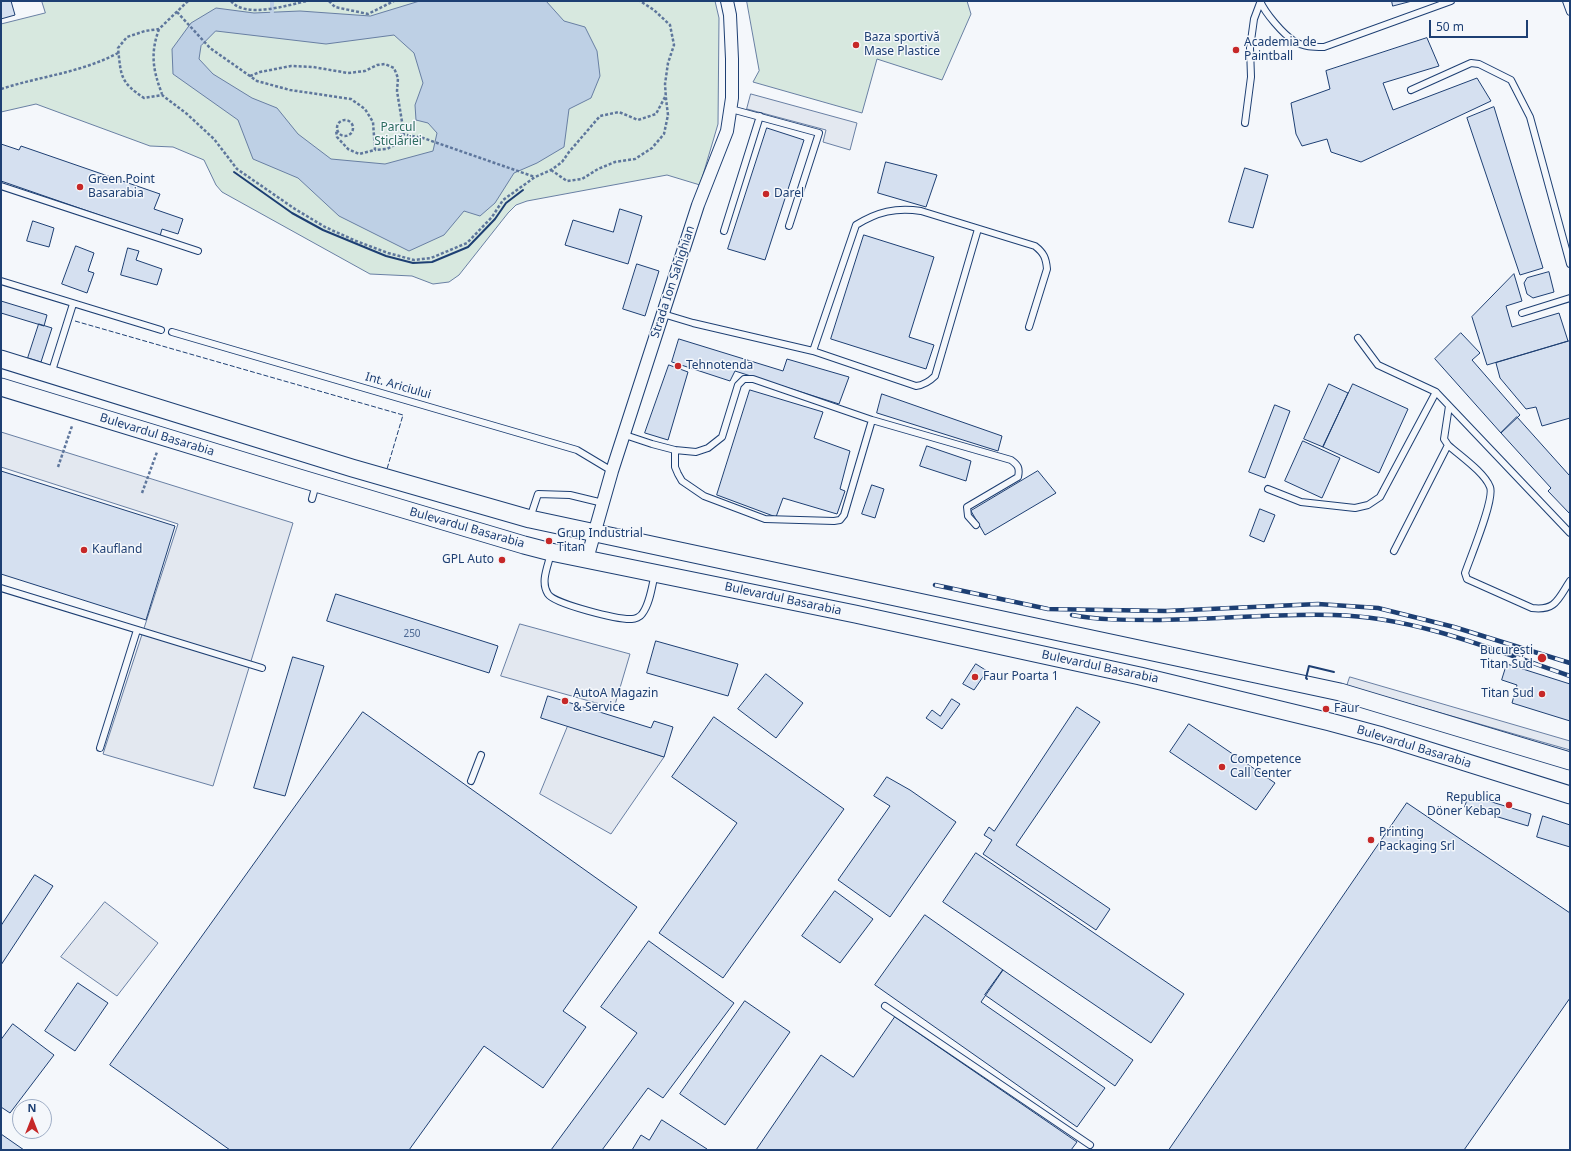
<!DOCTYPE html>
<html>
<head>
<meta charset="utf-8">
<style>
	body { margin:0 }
	#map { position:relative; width:1571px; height:1151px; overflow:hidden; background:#f4f7fb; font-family:"Noto Sans",sans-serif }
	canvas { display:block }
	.frame { position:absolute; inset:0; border:2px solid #1d3f73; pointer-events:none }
	.north { position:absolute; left:12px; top:1099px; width:40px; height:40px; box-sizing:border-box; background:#f4f7fb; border:1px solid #9eadc5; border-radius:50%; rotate:0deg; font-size:11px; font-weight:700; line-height:16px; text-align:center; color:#1d3f73 }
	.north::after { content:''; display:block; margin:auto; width:14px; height:18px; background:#c62828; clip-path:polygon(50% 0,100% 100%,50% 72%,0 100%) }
	.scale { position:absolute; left:1429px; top:20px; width:99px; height:18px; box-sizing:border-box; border:2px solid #1d3f73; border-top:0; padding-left:5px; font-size:12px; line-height:14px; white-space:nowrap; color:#1d3f73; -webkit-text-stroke:3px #f4f7fb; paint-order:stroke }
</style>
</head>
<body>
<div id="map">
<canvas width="1571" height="1151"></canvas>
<div class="frame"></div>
<div class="north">N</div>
<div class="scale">50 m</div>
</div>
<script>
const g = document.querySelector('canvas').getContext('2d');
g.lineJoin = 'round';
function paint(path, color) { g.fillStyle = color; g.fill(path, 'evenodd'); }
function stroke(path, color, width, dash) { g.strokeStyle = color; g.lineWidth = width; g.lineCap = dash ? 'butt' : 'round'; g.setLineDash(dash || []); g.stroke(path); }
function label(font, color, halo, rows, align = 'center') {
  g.font = font + ' "Noto Sans",sans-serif'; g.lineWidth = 3; g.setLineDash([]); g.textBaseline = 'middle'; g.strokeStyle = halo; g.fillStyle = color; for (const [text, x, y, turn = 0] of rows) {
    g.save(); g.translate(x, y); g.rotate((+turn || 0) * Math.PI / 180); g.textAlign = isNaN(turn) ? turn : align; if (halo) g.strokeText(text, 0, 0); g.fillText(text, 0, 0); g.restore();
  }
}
const green = new Path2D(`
	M42,1H715L719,18L718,124L700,185L667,175L527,201L516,205L508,213L459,275L449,282L433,284L412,276L370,274L222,192L216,185L204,160L173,147L150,146L36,104L1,112V24L45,13Z
	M747,1H967L971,14L942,80L877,59L862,113L753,82L759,71Z`);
const parking = new Path2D(`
	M751,94L857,123L850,150L823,142L826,130L747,109Z
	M1,432L293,523L213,786L103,754L178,524L1,467Z
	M520,624L630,654L614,708L501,676Z
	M1350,677L1570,741V750L1347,686Z
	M568,726L664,757L611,834L540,794Z
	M105,902L158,943L117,996L61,957Z`);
const water = new Path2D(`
	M420,1H546L564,21L585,27L597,51L600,76L591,98L569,109L564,147L537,163L514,173L495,203L480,216L464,211L444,235L409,251L339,216L298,178L253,159L238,120L173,74L172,49L191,23L216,8L254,13L300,11L370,16ZM216,31L326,44L394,35L414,53L423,83L415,105L416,120L428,123L437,133L433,151L385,164L331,159L298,134L277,108L252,98L213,74L199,59L201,46Z`);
const stream = new Path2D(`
	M272,12V1`);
const building = new Path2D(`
	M1,1H11L15,15L1,19Z
	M1392,1H1412L1393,6Z
	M1427,38L1439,66L1383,83L1393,110L1477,78L1491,101L1361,162L1331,152L1327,139L1302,146L1296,134L1291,103L1330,89L1326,71Z
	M1494,107L1543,268L1520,275L1467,118Z
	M767,128L804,140L765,260L728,249Z
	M1,144L19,150L21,146L160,194L154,209L183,219L178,234L162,229L160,236L1,181Z
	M886,162L937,175L926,207L878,193Z
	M1245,168L1268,175L1253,228L1229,222Z
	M620,209L642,216L628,264L565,245L573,220L613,232Z
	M33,221L54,228L49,247L27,241Z
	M864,235L934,257L909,337L934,345L926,369L831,339Z
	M76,246L94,253L88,271L94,273L87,293L62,284Z
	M128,248L139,251L136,260L162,269L157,285L121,275Z
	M637,264L659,271L645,316L623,309Z
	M1549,272L1554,292L1533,298L1527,294L1524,283L1527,278Z
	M1514,274L1522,301L1506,306L1512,327L1559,313L1568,341L1487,365L1472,317Z
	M1,301L47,315L44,326L1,313Z
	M39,324L52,328L41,362L28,358Z
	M1461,333L1480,353L1472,360L1520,415L1501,433L1435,359Z
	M679,339L783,371L787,359L849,377L839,404L735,371L730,381L672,362Z
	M1570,341V418L1542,426L1536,407L1526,409L1500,378L1496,363Z
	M669,365L688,372L668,440L645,433Z
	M1329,384L1348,393L1323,447L1304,439Z
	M1353,384L1408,409L1379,473L1323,447Z
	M750,390L823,412L814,438L850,451L840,489L845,491L837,514L783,498L776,517L717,495Z
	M882,394L1002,436L998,451L877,413Z
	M1275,405L1290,411L1265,478L1249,472Z
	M1517,417L1569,475L1570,474V514L1548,491L1551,488L1501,433Z
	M1303,441L1340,458L1322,498L1285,481Z
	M927,446L971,461L966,481L920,466Z
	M1,471L175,526L146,620L1,574Z
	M1038,471L1056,493L985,535L971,511Z
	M872,485L884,489L875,518L862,514Z
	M1260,509L1275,515L1264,542L1250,536Z
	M336,594L498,646L489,673L327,621Z
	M656,641L738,664L728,696L647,673Z
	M293,657L324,666L285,796L254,788Z
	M976,664L987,671L974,690L963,684Z
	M1507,664L1570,684V721L1512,703L1517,685L1502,680Z
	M766,674L803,703L776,738L738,709Z
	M548,696L651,728L654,721L673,727L664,757L541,718Z
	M952,699L960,704L942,729L926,718L932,710L940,716Z
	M1077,707L1100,722L1016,845L1110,909L1096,930L983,854L992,840L984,835L989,827L994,831Z
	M363,712L637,907L563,1011L586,1027L543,1088L484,1046L409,1150H230L110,1065Z
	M714,717L844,809L723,978L659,933L737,823L672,777Z
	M1189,724L1275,783L1256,810L1170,752Z
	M887,777L910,790L956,822L890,917L838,880L890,806L874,796Z
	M1469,795L1531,814L1528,826L1465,807Z
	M1407,803L1570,913V998L1464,1150H1169Z
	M1543,816L1570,825V847L1537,837Z
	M976,853L1184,994L1151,1043L943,902Z
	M35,875L53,886L1,965V926Z
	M835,891L873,919L840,963L802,936Z
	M925,915L1003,970L981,1002L1105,1088L1077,1127L875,985Z
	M649,941L734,1003L663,1098L648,1088L602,1150H551L637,1033L601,1007Z
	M1003,970L1133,1060L1115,1086L985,995Z
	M78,983L108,1003L75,1051L45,1031Z
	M745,1001L790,1032L725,1125L680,1094Z
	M895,1017L1077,1142L1071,1150H756L821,1055L853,1077Z
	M13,1024L54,1055L10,1113L1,1107V1040Z
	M662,1120L707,1149L706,1150H632L641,1135L649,1140Z
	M1,1134L24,1150H1Z`);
const path = new Path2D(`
	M188,1L159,29L145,31L127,37L118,48C121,76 120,82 144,98L162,95L187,114L214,139L237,169L295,209L325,227L356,241L388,253L414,260L431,258L467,243L492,217L503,200L535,177L551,170L562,162L569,152L600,116L619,112L638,120L656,114L666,95
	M231,1C245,19 288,5 307,1
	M329,1L335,7L368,14L394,1
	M177,12L210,48L257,81L290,90L351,99L365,109L373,122L375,150L359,154L348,149L337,137L336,130
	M159,29C150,54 153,70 162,94
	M250,76L260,72L291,66L313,67L348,73L365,71L377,65L385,64L394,68L398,78L397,91L403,128L400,142L387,149L375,150
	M1,89C41,76 80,73 118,53
	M337 128a8 8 0 1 1 16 0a8 8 0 1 1-16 0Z
	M402,134L423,138L535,177
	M551,170L567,181L582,179L598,169L615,162L635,159L652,148L664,134L668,115L666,99L665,84L668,63L674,45L670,25L654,10L640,1
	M58,467L72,426
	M142,493L157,452`);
const service = new Path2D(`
	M1260,1C1265,13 1283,34 1294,41C1303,47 1314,47 1324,47L1451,1
	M1566,1L1570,12
	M1411,90L1471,63L1479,64L1511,80L1530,117L1570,264
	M731,109L819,133L789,226
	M1245,123L1251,77L1250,48L1254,19L1260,3
	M1,186L198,251
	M724,231L760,116
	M1,281L161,330
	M1522,313L1570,298
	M663,314L693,323L813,351L916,386C924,385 929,382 935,376L978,229
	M172,332L577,450L612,471
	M1358,338L1378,365L1436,392L1570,533
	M813,351L856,225C877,212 896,207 921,211L1035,246C1044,253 1046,258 1047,269L1029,327
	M51,374L73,304
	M1449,406L1444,439L1448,445C1460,456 1484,472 1490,487C1495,499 1470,558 1465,573L1467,579L1532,608C1556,611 1558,599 1570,581
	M625,435L652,444L675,450V467L678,474L682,481L704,496L765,519L834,521L840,520L844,515L872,420
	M675,450L696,452L708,448L722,437L738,385L744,379H753L872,420L1011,460C1018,465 1020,468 1018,477L967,507L968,516L976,525
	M1268,489L1301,502L1355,508L1368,505L1380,497L1436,392
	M312,499L316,484
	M530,518L538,494L570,495L603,503
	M1394,551L1448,445
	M551,553C548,566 540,582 548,594C554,604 619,620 632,619C635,619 640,617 642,614C650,604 652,586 655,573
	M1,588L262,668
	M100,748L137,630
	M471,781L481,755
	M885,1006L1090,1145`);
const minor = new Path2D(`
	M587,559L612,471L698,205L727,131L732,98V59L730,15L727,1`);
const secondary = new Path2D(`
	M1,359L352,468L530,519L1340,692L1570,761
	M1,387L299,478L524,545L551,552L855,614L1140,676L1330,722L1382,736L1570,795`);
const rail = new Path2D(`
	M935,585L1048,609L1166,611L1318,604L1378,608L1454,627L1570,663
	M1072,615C1098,620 1126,620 1153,620C1213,620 1274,613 1334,615C1416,617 1494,650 1570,676`);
const fence = new Path2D(`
	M75,321L403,415L387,469`);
const wall = new Path2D(`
	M234,172L292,213L323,230L386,256L413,263L432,262L468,247L495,219L506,203L523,190
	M1307,679L1306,678L1309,666L1334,672`);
const markers = [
	[856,45,4,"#c62828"],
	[1236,50,4,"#c62828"],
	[80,187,4,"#c62828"],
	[766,194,4,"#c62828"],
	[678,366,4,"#c62828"],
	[549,541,4,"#c62828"],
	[84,550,4,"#c62828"],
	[502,560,4,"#c62828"],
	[1542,658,5,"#c62828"],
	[975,677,4,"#c62828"],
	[1542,694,4,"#c62828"],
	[565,701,4,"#c62828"],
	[1326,709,4,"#c62828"],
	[1222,767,4,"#c62828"],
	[1509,805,4,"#c62828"],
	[1371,840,4,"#c62828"]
];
const numberNames = [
	["250",412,634]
];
const poiNames = [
	["Baza sportivă",864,38],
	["Mase Plastice",864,52],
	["Academia de",1244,43],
	["Paintball",1244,57],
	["Green Point",88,180],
	["Basarabia",88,194],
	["Darel",774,194],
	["Tehnotenda",686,366],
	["Grup Industrial",557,534],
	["Titan",557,548],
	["Kaufland",92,550],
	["GPL Auto",494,560,"right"],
	["București",1533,651,"right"],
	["Titan Sud",1533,665,"right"],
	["Faur Poarta 1",983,677],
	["AutoA Magazin",573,694],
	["& Service",573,708],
	["Titan Sud",1534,694,"right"],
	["Faur",1334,709],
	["Competence",1230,760],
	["Call Center",1230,774],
	["Republica",1501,798,"right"],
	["Döner Kebap",1501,812,"right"],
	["Printing",1379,833],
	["Packaging Srl",1379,847]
];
const parkNames = [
	["Parcul",398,128],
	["Sticlăriei",398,142]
];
const streetNames = [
	["Strada Ion Sahighian",673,282,-72],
	["Int. Ariciului",398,386,16],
	["Bulevardul Basarabia",157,435,17],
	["Bulevardul Basarabia",467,528,16],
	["Bulevardul Basarabia",783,599,12],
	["Bulevardul Basarabia",1100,667,12],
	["Bulevardul Basarabia",1414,747,17]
];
paint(green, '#d7e8df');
stroke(green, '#687fa3', 1);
paint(parking, '#e3e8f0');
stroke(parking, '#687fa3', 1);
paint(water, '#bed0e5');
stroke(water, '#687fa3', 1);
stroke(stream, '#bed0e5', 4);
paint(building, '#d5e0f0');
stroke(building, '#1d3f73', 1);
stroke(service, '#1d3f73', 8);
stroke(minor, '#1d3f73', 14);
stroke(secondary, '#1d3f73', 19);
stroke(path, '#5e769c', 2.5, [3, 2]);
stroke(service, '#f4f7fb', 6);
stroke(minor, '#f4f7fb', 12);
stroke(secondary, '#f4f7fb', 17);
stroke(rail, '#1d3f73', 4.5);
stroke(rail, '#f4f7fb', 3, [9]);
stroke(fence, '#1d3f73', 1, [5, 2]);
stroke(wall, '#1d3f73', 2);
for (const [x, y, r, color] of markers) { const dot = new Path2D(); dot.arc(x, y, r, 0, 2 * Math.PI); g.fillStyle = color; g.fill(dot); stroke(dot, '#f4f7fb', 1.5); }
label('10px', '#4b6792', null, numberNames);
label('12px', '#1d3f73', '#f4f7fb', poiNames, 'left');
label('12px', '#2c6c60', '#f4f7fb', parkNames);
label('12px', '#1d3f73', '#f4f7fb', streetNames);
</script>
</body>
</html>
